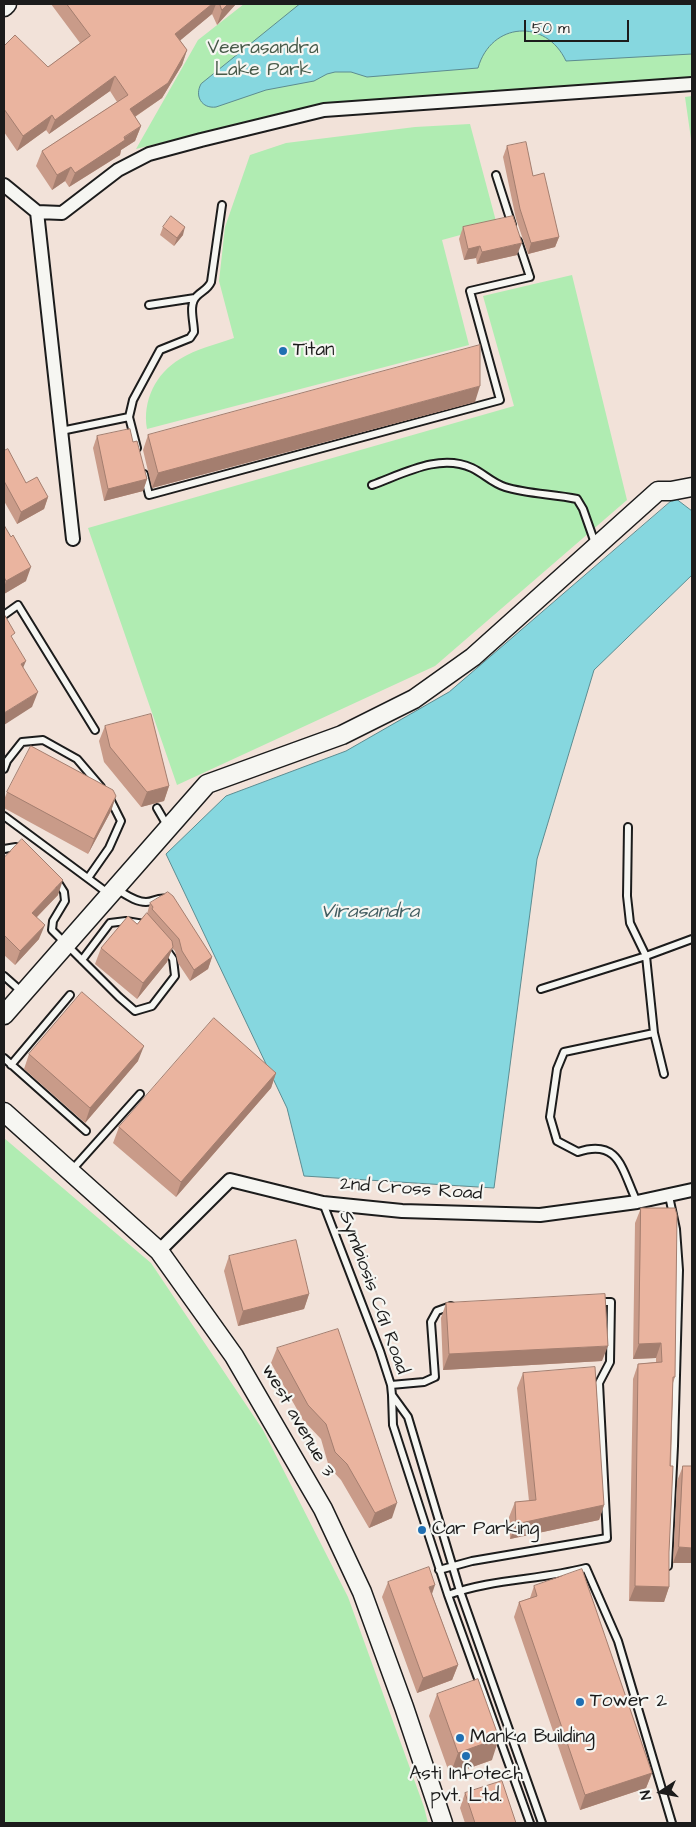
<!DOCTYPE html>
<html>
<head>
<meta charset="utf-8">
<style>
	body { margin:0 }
	#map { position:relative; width:696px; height:1827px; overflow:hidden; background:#f2e2d9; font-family:"Architects Daughter",sans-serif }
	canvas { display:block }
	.frame { position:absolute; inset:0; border:5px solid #1c1c1c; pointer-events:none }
	.north { position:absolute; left:636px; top:1767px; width:50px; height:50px; -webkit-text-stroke:4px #f6f6f2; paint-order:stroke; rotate:259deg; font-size:14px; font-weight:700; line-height:20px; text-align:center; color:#1c1c1c }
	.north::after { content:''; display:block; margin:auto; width:18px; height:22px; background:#1c1c1c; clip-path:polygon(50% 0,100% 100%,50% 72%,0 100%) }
	.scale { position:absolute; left:524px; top:20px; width:105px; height:22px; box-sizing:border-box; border:2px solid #1c1c1c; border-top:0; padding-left:6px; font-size:15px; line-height:18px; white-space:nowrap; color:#1c1c1c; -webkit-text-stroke:4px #f6f6f2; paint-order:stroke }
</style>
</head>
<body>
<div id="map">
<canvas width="696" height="1827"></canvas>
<div class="frame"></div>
<div class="north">N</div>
<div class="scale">50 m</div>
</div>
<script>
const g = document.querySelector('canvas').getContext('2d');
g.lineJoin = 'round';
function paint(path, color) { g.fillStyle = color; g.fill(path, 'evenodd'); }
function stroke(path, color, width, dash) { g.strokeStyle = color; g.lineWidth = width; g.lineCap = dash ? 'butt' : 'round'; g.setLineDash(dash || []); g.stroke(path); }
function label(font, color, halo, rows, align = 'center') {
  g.font = font + ' "Architects Daughter",sans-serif'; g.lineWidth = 4.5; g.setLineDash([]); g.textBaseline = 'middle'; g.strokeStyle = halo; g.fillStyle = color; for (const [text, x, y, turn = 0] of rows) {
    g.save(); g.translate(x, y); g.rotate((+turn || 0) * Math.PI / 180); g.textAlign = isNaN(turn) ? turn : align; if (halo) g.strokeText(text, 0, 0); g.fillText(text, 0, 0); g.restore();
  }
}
const green = new Path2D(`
	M244,4H692V77L404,97L323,105L268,116L136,149L198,40Z
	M692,96V146L685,97Z
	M470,124L497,225L442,240L469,345L147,429C142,401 156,373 180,359C196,349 217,344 234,338L219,281L225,227L250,155L286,143L415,127Z
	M572,275L627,500L435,666L177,785L88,528L514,406L483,296Z
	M4,1138L151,1263L263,1430L348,1597L424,1807L428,1823H4Z`);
const water = new Path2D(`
	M300,4H692V54L566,61C546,18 491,22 478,68L367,77L351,72H335L327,74L314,81L266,90L216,107C202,109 194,96 201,84Z
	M675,498L692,511V575L594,670L537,859L494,1188L304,1176L287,1108L166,854L226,796L346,751L449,692Z`);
const lane = new Path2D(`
	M496,175L512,225
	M149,305L195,298
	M129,417L133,400L160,350L190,338L194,332C194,321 188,304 197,296C202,291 208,289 211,282L222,205
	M61,431L129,417L137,448
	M144,474L149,495L500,400L470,291L530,277L518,241
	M372,485C403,474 439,453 472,468C483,473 492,483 505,487C527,494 554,494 577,499L583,509L596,546
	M4,615L18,605L95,730
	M4,769L7,761L22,742L43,740L77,759L101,787
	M157,808L168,827
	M4,816L109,894
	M628,827L627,896L630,923L646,956L654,1033L664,1074
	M4,849L16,847L21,850
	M88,878L109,848L121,821L109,797
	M57,881L64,892L65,901L53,921L52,930L119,997L135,1011L152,1006L175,976L173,959L166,949
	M116,889C125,894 135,902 146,902C154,902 157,897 167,899
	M82,960L110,923L126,921L144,924
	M4,976L22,992
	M541,989L646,956L692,939
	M4,1058L86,1131
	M11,1065L70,995
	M71,1171L140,1094
	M637,1202C622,1171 620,1138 578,1152L557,1141L550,1117L557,1069L564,1052L654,1033
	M323,1203L380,1351L391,1385L392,1395
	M391,1385L424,1382L435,1377L431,1322L437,1311L451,1306
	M668,1566L674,1446L679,1270L676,1229L669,1196
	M439,1570L472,1561L607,1538L599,1383L610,1362L611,1302H599
	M448,1595C491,1579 540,1580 586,1568L618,1641L672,1823
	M530,1823L448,1595L393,1425L392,1395L408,1417L460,1591L542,1823`);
const street = new Path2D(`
	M4,185L37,212L73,539
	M37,212L62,213L118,170L149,154L201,140L324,110L692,84
	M159,1251L230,1180L323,1203L402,1211L540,1215L637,1202L692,1190`);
const secondary = new Path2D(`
	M4,7L7,4
	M4,1015L207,784L342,735L414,699L473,657L658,491H671L692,487
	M4,1112L159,1251L234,1356L323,1509L362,1592L404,1707L443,1823`);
const wall = new Path2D(`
	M51,4H236L217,25L212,14L180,40L187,50L182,65L162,98L135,117L141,126L135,141L121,150L120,155L69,187L65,181L52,190L36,166L42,151L117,102L110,91L49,134L46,130L17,151L4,132V46L48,67L80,43Z
	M507,146L533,176L559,237L555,247L528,254L516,219L503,157Z
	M163,227L183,235L174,246L160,235Z
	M463,227L517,255L477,264L476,258L464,260L459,239Z
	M475,402L152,488L143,450L148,435Z
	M97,436L147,479L143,491L104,501L93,448Z
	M4,451L26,483L48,497L44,509L17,524L4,501Z
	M4,525L26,581L4,594Z
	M105,726L169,786L164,801L141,807L104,762L99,741Z
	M7,792L116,796L111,811L88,854L4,808V800Z
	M4,858L58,895L37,917L39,939L15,965L4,955Z
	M150,903L212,957L208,969L190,981L178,963L175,951L172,948L167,962L137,999L95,964L101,948L137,924L147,914Z
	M29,1054L138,1061L85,1123L24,1069Z
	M276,1073L271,1088L176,1197L113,1143L119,1127Z
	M641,1208L675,1377L673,1383L669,1552V1587L664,1602L629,1601L633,1379L638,1364L656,1362V1358L633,1359L635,1223Z
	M229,1256L309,1294L304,1309L238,1326L224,1271Z
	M446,1303L602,1361L443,1370L441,1318Z
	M277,1348L392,1518L369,1528L341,1480L329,1467L321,1439L303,1420L271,1363Z
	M523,1373L604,1505L599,1520L510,1539L509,1517L515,1502L529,1501L517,1388Z
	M683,1466H692V1563H673L677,1481Z
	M388,1582L432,1594L458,1665L452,1680L417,1693L382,1597Z
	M534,1586L652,1773L646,1788L580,1810L514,1617L519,1602L530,1598Z
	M437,1694L492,1760L450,1775L429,1716Z
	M465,1793L516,1823H465L460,1808Z`);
const shadedWall = new Path2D(`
	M212,4H216L212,14L170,49L175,34Z
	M228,4H236L217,25L222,10Z
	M187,50L182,65L162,98L124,124L130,109Z
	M115,76L110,91L49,134L55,120Z
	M52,115L46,130L17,151L23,136Z
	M141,126L135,141L121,150L120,155L69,187L75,173Z
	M71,167L65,181L52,190L57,175Z
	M185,227L183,235L174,246L177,238Z
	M559,237L555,247L528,254L531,243Z
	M522,243L517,255L477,264L482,252Z
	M480,246L476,258L464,260L468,249Z
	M480,386L475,402L152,488L158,473Z
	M147,479L143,491L104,501L108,489Z
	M48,497L44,509L17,524L21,512Z
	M31,567L26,581L4,594V588L6,581Z
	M26,661L20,675L21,664Z
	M38,692L32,707L4,725V713Z
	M169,786L164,801L141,807L147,792Z
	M116,796L111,811L88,854L94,839Z
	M63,880L58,895L27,927L32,913Z
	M45,925L39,939L15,965L20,951Z
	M173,947L167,962L137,999L143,983Z
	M212,957L208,969L190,981L194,970Z
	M144,1046L138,1061L85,1123L90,1108Z
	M276,1073L271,1088L176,1197L181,1182Z
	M309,1294L304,1309L238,1326L243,1311Z
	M661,1343L656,1358L633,1359L639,1344Z
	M608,1346L602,1361L443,1370L449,1354Z
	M397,1503L392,1518L369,1528L375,1513Z
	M604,1505L599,1520L510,1539L516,1524Z
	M679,1547L692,1548V1563H673Z
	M435,1585L430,1600L429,1587Z
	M635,1586L669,1587L664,1602L629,1601Z
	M458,1665L452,1680L417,1693L423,1678Z
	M499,1738L492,1760L450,1775L458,1753Z
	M652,1773L646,1788L580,1810L585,1795Z`);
const building = new Path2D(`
	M67,4H212L175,34L187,50L168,83L130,109L141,126L124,137L125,140L75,173L71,167L57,175L42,151L128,95L115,76L55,120L52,115L23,136L4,109V46L15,35L48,67L90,36Z
	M220,4H228L222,10Z
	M526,142L533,176L544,173L559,237L531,243L520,209L507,146Z
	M171,216L185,227L177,238L163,227Z
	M513,216L522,243L482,252L480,246L468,249L463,227Z
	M480,345V386L158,473L148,435Z
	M130,429L133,442L137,441L147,479L108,489L97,436Z
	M8,449L26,483L37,477L48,497L21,512L4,481V451Z
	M4,525L11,537L13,535L31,567L6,581L4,577Z
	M4,614L15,633L11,636L26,661L21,664L38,692L4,713Z
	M151,714L169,786L147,792L110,747L105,726Z
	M31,746L113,790L116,796L94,839L7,792Z
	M22,839L63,880L32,913L45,925L20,951L4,935V858Z
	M168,892L173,896L212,957L194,970L182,951L179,939L152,909L153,907L150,903Z
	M147,913L172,941L173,947L143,983L101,948L128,916L137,924Z
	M82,992L144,1046L90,1108L29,1054Z
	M214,1018L276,1073L181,1182L119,1127Z
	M641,1208H675L677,1215L675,1377H673L670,1466H673L669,1552V1587L635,1586L638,1364L662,1362L661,1343L639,1344Z
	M296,1240L309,1294L243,1311L229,1256Z
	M605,1294L608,1346L449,1354L446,1303Z
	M338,1329L397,1503L375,1513L347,1464L335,1452L326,1424L308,1405L277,1348Z
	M595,1367L604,1505L516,1524L515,1502L536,1500L523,1373Z
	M683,1466H692V1548L679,1547Z
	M429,1567L435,1585L429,1587L458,1665L423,1678L388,1582Z
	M582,1569L652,1773L585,1795L519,1602L537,1596L534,1586Z
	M478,1679L499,1738L458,1753L437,1694Z
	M502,1781L516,1823H475L465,1793Z`);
const markers = [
	[283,351,5,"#1f6fb2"],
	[422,1530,5,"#1f6fb2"],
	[580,1702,5,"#1f6fb2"],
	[460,1738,5,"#1f6fb2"],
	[466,1756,5,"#1f6fb2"]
];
const parkNames = [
	["Veerasandra",263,49],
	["Lake Park",263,71]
];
const poiNames = [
	["Titan",293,351],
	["Car Parking",432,1530],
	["Tower 2",590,1702],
	["Manka Building",470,1738],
	["Asti Infotech",466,1775,"center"],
	["pvt. Ltd.",466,1797,"center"]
];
const streetNames = [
	["2nd Cross Road",411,1190,4],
	["Symbiosis CGI Road",373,1293,70],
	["west avenue 3",297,1421,60]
];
const waterNames = [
	["Virasandra",370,913]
];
paint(green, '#b0ecb2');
paint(water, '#86d7df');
stroke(water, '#5c8c91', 1);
stroke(lane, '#1c1c1c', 10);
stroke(street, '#1c1c1c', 16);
stroke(secondary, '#1c1c1c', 21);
stroke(lane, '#f6f6f2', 6);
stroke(street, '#f6f6f2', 12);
stroke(secondary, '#f6f6f2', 18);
paint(wall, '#c99b89');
paint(shadedWall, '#a47e6f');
paint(building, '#eab49f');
stroke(building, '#a47e6f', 1);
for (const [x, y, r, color] of markers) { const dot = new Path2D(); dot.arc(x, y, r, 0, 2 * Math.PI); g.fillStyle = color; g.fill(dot); stroke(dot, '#f6f6f2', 2); }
label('19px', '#485a49', '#f6f6f2', parkNames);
label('19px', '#1c1c1c', '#f6f6f2', poiNames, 'left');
label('19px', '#1c1c1c', '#f6f6f2', streetNames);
label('italic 20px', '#415d60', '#f6f6f2', waterNames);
</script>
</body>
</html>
